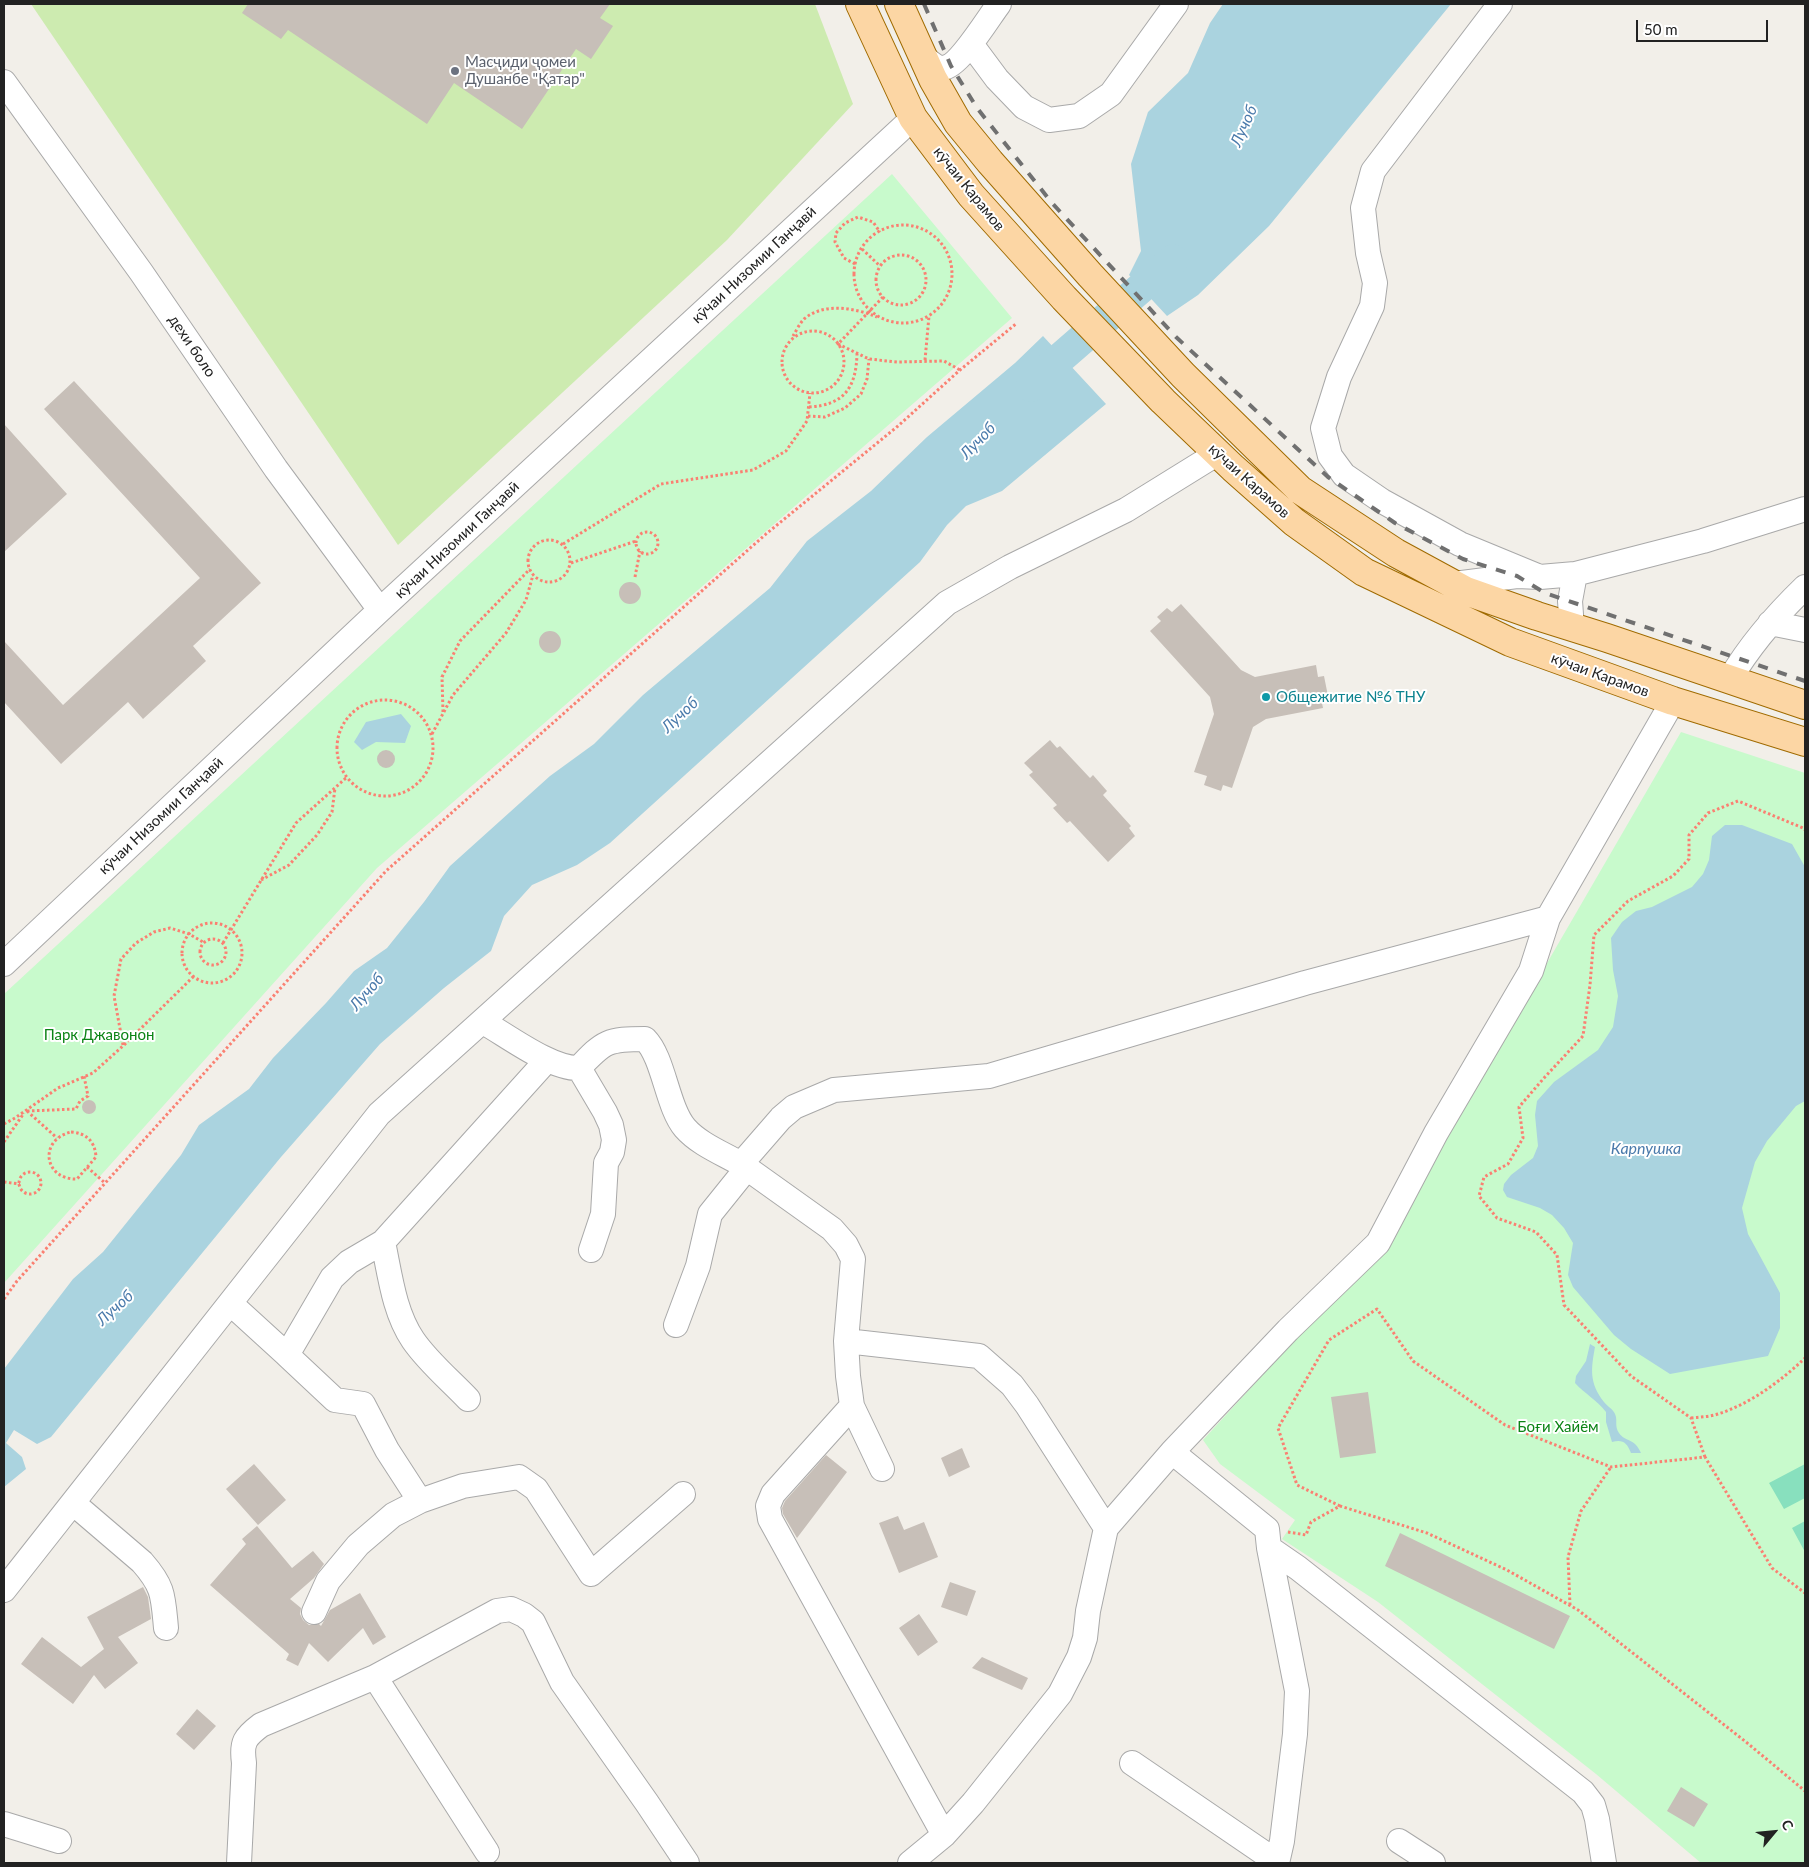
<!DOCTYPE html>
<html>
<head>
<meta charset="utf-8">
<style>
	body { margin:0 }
	#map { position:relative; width:1809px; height:1867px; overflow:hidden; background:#f2efe9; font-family:Lato,sans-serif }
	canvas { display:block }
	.frame { position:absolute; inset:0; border:5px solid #222; pointer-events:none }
	.north { position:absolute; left:1749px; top:1807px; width:50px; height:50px; -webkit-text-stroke:4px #fff; paint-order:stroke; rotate:62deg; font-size:14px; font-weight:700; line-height:20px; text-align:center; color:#222 }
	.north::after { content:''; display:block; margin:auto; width:18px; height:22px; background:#222; clip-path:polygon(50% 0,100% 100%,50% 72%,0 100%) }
	.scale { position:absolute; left:1636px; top:20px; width:132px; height:22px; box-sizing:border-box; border:2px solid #222; border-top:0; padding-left:6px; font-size:15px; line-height:18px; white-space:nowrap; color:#222; -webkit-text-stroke:4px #fff; paint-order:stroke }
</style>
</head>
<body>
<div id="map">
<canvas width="1809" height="1867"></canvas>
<div class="frame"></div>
<div class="north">С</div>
<div class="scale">50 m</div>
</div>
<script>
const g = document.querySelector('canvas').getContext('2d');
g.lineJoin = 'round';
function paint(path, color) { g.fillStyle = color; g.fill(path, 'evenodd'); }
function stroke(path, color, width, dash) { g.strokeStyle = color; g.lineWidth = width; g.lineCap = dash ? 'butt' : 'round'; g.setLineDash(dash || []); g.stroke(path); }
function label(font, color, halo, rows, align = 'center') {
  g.font = font + ' Lato,sans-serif'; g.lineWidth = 4; g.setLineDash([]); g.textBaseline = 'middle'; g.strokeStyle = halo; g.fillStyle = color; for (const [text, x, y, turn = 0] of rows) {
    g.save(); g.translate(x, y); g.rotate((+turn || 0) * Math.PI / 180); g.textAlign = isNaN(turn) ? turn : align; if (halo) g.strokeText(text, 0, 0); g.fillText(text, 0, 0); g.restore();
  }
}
const grass = new Path2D(`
	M31,4H815L853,104L727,240L398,545Z`);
const park = new Path2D(`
	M892,174L1012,318L377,868L4,1283V994Z
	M1681,732L1805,773V1863H1701L1596,1774L1378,1602L1282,1539L1295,1520L1220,1464L1203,1440L1323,1309L1414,1179L1543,970Z`);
const pitch = new Path2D(`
	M1805,1464V1498L1784,1509L1769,1483Z
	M1805,1521V1552L1792,1528Z`);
const water = new Path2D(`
	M1223,4H1451L1269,226L1198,295L1167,316L1129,275L1141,251L1131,164L1148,112L1188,73L1210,23Z
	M1043,336L1106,404L1002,491L966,506L947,525L920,562L610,843L577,865L532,885L504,916L491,951L444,988L380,1044L281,1157L51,1437L37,1444L14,1430L6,1443L22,1457L26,1469L4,1487V1369L73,1279L103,1252L181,1155L199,1125L249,1089L273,1058L326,1003L354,971L387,948L424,902L450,866L550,776L594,744L643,695L770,588L807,541L871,491L927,437L1015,363Z
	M401,714L411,726L405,743L376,742L362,750L354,742L366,722Z
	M1725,825H1742L1792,844L1805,867V1101L1796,1106L1767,1141L1755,1162L1742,1208L1748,1234L1780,1293V1328L1768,1356L1670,1374L1631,1349L1614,1335L1573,1287L1568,1275L1573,1243L1564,1228L1552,1215L1540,1208L1507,1197L1503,1190L1504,1184L1511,1175L1533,1158L1538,1146L1535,1115L1537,1101L1554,1082L1598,1050L1613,1027L1618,996L1613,970L1611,938L1622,922L1636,911L1652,907L1692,887L1703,874L1709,860L1712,836Z
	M1590,1344L1595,1347C1591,1369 1589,1383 1604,1402C1608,1407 1613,1409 1615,1414C1618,1420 1614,1426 1619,1433C1626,1443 1634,1437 1641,1453H1631C1627,1442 1622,1439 1612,1442L1606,1422V1412C1597,1400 1585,1394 1575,1383L1576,1376L1586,1361Z`);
const river = new Path2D(`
	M1031,386L1050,367L1173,260`);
const building = new Path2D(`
	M248,4H610L600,18L613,26L591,59L576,49L522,129L454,83L427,124L288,30L281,39L242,13Z
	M74,381L261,583L193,646L206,661L143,719L128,702L61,764L4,702V641L63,705L200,578L44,409Z
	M4,424L67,494L4,552Z
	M619 593a11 11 0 1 1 22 0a11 11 0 1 1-22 0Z
	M1181,604L1241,670L1255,677L1316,665L1318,677L1324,676L1328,696L1321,698L1323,708L1266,719L1253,727L1232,788L1223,785L1221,791L1204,785L1207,776L1194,772L1214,714L1210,697L1150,631L1161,621L1157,617L1167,608L1172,612Z
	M539 642a11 11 0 1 1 22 0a11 11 0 1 1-22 0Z
	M1050,740L1057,748L1060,746L1090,778L1093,775L1107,791L1103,795L1131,826L1129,828L1135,836L1108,862L1070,821L1067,823L1053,808L1057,805L1029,775L1033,772L1024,763Z
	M377 759a9 9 0 1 1 18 0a9 9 0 1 1-18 0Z
	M82 1107a7 7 0 1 1 14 0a7 7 0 1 1-14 0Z
	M1368,1392L1376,1453L1340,1458L1331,1397Z
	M962,1448L970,1467L949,1477L941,1458Z
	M826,1455L847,1472L797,1538L783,1514L782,1508L785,1501Z
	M254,1464L286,1500L258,1525L226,1489Z
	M898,1516L904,1530L924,1522L938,1557L899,1573L879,1523Z
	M257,1526L292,1568L313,1551L324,1564L314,1578L290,1599L301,1608L300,1614L303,1620L309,1625L319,1624L321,1626L330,1610L360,1593L386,1637L373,1645L363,1628L328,1662L309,1643L298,1666L286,1660L289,1654L210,1585L246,1544L242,1539Z
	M1400,1533L1570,1616L1554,1649L1385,1566Z
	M950,1582L976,1591L967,1616L941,1607Z
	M143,1587L148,1597L151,1619L118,1637L138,1663L105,1689L94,1675L73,1704L21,1664L42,1637L81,1667L104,1649L87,1617Z
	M919,1614L938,1642L918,1656L899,1628Z
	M982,1657L1028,1678L1022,1690L972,1668Z
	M197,1709L216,1726L194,1750L176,1734Z
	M1681,1787L1708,1804L1694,1827L1667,1811Z`);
const path = new Path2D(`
	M854 274a49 49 0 1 1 98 0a49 49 0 1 1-98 0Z
	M862,249L880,266
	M876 280a25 25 0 1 1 50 0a25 25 0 1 1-50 0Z
	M855,264L844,258L835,242L836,233L845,223L858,217L873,222L880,232
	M883,297L838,344L869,359L897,362L944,361L960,370
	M782 362a31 31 0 1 1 62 0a31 31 0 1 1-62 0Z
	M793,336C796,331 800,323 804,319C824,302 855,308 877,317
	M925,360L929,316
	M809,407C844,405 856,388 857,354
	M808,416L825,417L845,408L861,394L867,379L869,359
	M636 543a11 11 0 1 1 22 0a11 11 0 1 1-22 0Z
	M528 561a21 21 0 1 1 42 0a21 21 0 1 1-42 0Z
	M563,544L661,484L753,470L786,451L807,421L810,393
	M571,563L636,541
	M635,577L640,551
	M337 748a48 48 0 1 1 96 0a48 48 0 1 1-96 0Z
	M443,712L442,677L460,641L530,569
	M432,734L453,695L506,633L526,600L533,575
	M261,880L289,865L317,835L332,812L335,788
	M182 953a30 30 0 1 1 60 0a30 30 0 1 1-60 0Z
	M200 952a13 13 0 1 1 26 0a13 13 0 1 1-26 0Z
	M223,943L296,823L347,777
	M123,1045L114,996L121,959L136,943L154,932L170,928L189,934L203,942
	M27,1111L76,1109L80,1101L88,1096L84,1076
	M27,1111L57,1138
	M4,1124L15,1118L58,1088L93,1073L124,1045L194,976
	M71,1132C86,1133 95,1141 96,1157L77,1179C44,1180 38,1140 71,1132Z
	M4,1142L24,1113
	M87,1167L105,1183
	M19 1183a11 11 0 1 1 22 0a11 11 0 1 1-22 0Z
	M4,1182L20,1184
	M4,1299L17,1281L386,871L766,534L898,426L960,370L1017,323
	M1691,1418C1700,1417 1709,1417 1718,1414C1750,1404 1781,1381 1805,1358
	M1705,1457L1691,1418L1631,1376L1564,1305L1557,1255L1536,1232L1497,1218L1479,1196L1484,1177L1508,1164L1523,1138L1519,1107L1544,1078L1583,1036L1590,985L1594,935L1628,901L1673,876L1689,859V835L1708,813L1738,801L1803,828L1805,830
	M1340,1506L1297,1485L1278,1428L1329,1340L1377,1309L1413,1361L1505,1425L1611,1467L1705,1457L1772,1568L1805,1593
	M1288,1532L1306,1535L1311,1522L1340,1506L1427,1533L1507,1570L1578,1610L1746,1742L1805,1791
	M1570,1605L1568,1557L1581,1511L1611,1467`);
const minor = new Path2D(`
	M1500,4L1373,171L1363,208L1368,253L1375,283L1372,306L1339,377L1323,428L1330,456L1344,475L1382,501L1460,544L1540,577
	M971,44L997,79L1024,107L1049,120L1079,116L1111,94L1176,4
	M923,56C929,61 935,68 943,68C959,67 989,17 999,4
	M4,82L141,272L276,469L380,610
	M1454,584L1517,576L1540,577L1575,574L1703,541L1805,509
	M1770,623L1805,630
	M1572,628L1570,601L1575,574
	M1730,679C1750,645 1776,615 1805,587
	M4,964L380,610L913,118
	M483,1022C508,1036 551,1069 579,1068C604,1041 608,1039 645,1039C664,1058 667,1107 685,1128C699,1144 722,1153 741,1164L781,1118L794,1107L834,1090L989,1076L1305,983L1548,918
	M579,1068L605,1112L611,1125L614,1140L612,1152L606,1163L603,1214L591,1250
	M741,1164L832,1229L846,1245L853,1259L846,1341L848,1376L852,1406L882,1469
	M383,1242C390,1275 394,1312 413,1340C428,1362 450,1380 468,1399
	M230,1303L287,1355L332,1278L349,1262L383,1242L547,1060
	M676,1325L698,1266L710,1214L747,1168
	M846,1341L979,1356L1012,1385L1027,1405L1106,1528
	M287,1355L335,1400L363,1404L387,1450L420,1501
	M852,1406L773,1494L768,1506L770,1519L944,1835
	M1172,1452L1267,1529L1269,1548L1297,1691L1295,1734L1282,1841L1277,1863
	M73,1503L142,1562C164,1587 163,1596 166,1628
	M1269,1548L1298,1568L1583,1792L1593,1805L1597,1819L1604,1863
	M4,1590L379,1114L947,603L1010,567L1126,510L1218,453
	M314,1612L328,1581L358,1545L393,1515L420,1501L463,1486L519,1477L536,1489L591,1574L683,1494
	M375,1677L487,1852
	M1132,1763L1277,1862
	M4,1824L59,1841
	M1399,1841L1433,1863
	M239,1863L244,1763C241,1742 245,1737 261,1725L375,1677L497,1611L511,1609L524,1615L533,1622L562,1682L647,1803L687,1863
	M910,1863L944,1835L973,1803L1060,1694L1079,1657L1085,1638L1088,1611L1106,1528L1172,1452L1288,1330L1378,1243L1436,1133L1531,971L1548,918L1673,701`);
const major = new Path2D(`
	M860,4L913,118L971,195L1064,298L1163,401L1233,468L1294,522L1364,572L1510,642L1673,701L1805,742
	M899,4L933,79L958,123L990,162L1090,275L1183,375L1300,490L1396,553L1466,591L1537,616L1607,638L1805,705`);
const rail = new Path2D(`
	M924,4L951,66L977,108L1052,203L1176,337L1328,477L1395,523L1463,559L1517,576L1545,593L1805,681`);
const markers = [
	[455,71,5,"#6b7280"],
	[1266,697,5,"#0f9aa8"]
];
const worshipNames = [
	["Масҷиди ҷомеи",465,62],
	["Душанбе \"Қатар\"",465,79]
];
const streetNames = [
	["кӯчаи Карамов",969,189,51],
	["кӯчаи Низомии Ганҷавӣ",754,265,-43],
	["дехи боло",192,346,56],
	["кӯчаи Карамов",1249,481,42],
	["кӯчаи Низомии Ганҷавӣ",457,540,-43],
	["кӯчаи Карамов",1600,675,20],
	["кӯчаи Низомии Ганҷавӣ",161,816,-43]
];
const cultureNames = [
	["Общежитие №6 ТНУ",1276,697]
];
const parkNames = [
	["Парк Джавонон",99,1035],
	["Боғи Хайём",1558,1427]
];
const waterNames = [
	["Лучоб",1244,126,-66],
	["Лучоб",978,441,-46],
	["Лучоб",680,715,-43],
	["Лучоб",367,992,-49],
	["Карпушка",1646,1149],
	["Лучоб",115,1308,-42]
];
paint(grass, '#cdebb0');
paint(park, '#c8facc');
paint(pitch, '#88e0be');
paint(water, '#aad3df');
stroke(river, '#aad3df', 31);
paint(building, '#c7bfb8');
stroke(minor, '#a9a9a9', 26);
stroke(major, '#a06b00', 30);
stroke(path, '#fa8072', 3, [2.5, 2.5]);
stroke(minor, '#fff', 24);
stroke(major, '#fcd6a4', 28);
stroke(rail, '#707070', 4, [10, 10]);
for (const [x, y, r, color] of markers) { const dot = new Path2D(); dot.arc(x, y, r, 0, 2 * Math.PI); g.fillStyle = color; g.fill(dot); stroke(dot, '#fff', 2); }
label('15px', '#5b616d', '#fff', worshipNames, 'left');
label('15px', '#222', '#fff', streetNames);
label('15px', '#0d838f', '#fff', cultureNames, 'left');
label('15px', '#0c8416', '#fff', parkNames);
label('italic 16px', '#4a7aab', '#fff', waterNames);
</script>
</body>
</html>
